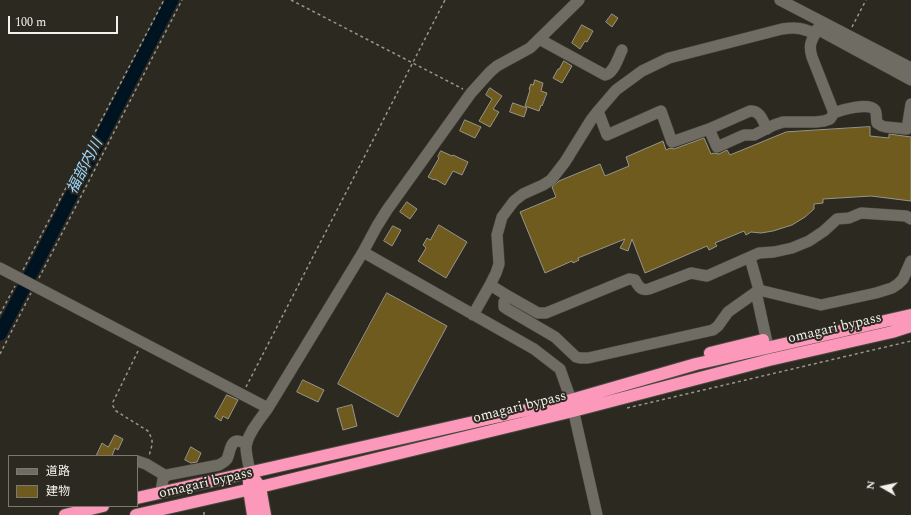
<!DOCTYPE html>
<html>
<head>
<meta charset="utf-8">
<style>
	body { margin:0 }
	#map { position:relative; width:911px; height:515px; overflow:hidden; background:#2c2921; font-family:Spectral,"Noto Sans JP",serif }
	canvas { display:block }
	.legend { position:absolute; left:8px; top:455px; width:130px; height:52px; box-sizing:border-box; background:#2c2921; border:1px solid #7b7972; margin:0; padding:5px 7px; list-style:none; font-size:12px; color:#f2f1eb }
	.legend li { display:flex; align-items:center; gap:8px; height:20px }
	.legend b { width:20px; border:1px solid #7b7972 }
	.north { position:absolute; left:863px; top:467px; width:40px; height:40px; -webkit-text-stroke:3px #2c2921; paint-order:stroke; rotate:279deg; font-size:11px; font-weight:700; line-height:16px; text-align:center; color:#f2f1eb }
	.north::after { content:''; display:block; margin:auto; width:14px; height:18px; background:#f2f1eb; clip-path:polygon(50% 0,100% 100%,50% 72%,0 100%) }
	.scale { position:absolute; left:8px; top:16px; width:110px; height:18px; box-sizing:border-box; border:2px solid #f2f1eb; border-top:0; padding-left:5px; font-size:12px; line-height:14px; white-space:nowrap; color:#f2f1eb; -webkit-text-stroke:3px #2c2921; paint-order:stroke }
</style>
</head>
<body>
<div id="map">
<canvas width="911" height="515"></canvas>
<ul class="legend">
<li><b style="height:5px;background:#6f6c63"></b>道路</li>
<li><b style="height:11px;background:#6e5b1d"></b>建物</li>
</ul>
<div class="north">N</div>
<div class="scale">100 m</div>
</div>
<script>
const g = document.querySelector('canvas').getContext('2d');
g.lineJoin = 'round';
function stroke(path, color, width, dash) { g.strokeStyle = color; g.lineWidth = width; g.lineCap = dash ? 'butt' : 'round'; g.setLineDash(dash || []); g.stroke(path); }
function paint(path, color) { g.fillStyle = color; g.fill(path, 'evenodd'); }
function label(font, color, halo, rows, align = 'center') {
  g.font = font + ' Spectral,"Noto Sans JP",serif'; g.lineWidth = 4; g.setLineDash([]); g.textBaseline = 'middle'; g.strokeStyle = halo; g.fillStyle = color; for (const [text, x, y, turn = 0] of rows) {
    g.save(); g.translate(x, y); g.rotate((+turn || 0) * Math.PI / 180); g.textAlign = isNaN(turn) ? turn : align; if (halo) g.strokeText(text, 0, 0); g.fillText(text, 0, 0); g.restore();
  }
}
const river = new Path2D(`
	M0,334L172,0`);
const building = new Path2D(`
	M612,14L618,18L612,27L606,22Z
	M582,25L593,31L587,42L585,41L580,49L572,43Z
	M564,61L572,66L562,83L553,78L558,69H559Z
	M535,80L543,83L541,91L547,93L542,106L541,105L539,111L525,106L530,90L529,89L531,84L533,85Z
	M490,88L502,96L493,109L499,112L490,127L479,121L492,99L486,95Z
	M513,103L527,108L524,117L510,112Z
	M465,120L481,127L475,138L460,131Z
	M870,127V136L889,138V134L911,137V201L871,196L823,199V203L814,204V209L805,217L792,225L773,231L761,233L751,232L746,235L744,231L715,243L717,246L709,250L707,246L645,273L632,239L628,251L620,248L625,239L578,258L579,260L573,263L572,261L545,273L520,212L556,197L552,187L559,181L600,164L605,176L629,166L626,157L663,141L666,150L670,148L674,149L704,138L711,154L714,153L719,154L727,150L730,155L786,132Z
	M441,151L452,156L453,155L468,162L462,175L453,171L445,185L435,179L434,180L428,177L439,158L438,157Z
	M407,202L417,209L410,219L400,212Z
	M439,225L467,242L446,278L418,261L426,248L423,245L427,238L430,240Z
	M393,226L401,230L392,246L384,241Z
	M387,293L447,326L398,417L338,384Z
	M303,380L324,390L318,402L297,392Z
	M227,395L238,400L228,419L223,416L221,421L215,417Z
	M352,405L357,426L343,430L337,409Z
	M115,435L123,439L118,450L115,448L112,456H96L102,443L108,447Z
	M191,447L201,453L197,462L191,463L185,460Z`);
const path = new Path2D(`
	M291,0L463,89
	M852,27L866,0
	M23,270L164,0
	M39,278L182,0
	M0,314L15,286
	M138,351L113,402V406L116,411L148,431L152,439V445L149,456
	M0,354L31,293
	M246,387L445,0
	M627,408L911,341
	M204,515V509`);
const minor = new Path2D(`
	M780,0L911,68
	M817,29L911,80
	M539,39L605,75C614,73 618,58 622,50
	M598,111L607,135L661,111L672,142L709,129
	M834,113C841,110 869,102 875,110C877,113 876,119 877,123L882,126L886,127L907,129L911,104
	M767,129C763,121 760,110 750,111L709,129L717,147L744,135H754L774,125L783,122H816L824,121L830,119L834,113L812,57C809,47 810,43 815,34
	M363,252L534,349L560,369L571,400L597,515
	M0,268L268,408
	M490,285L496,273L499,264L497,235L502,217L514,201L523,194L543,185L551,180L565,162L591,120L598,111L616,90L642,71L669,58L782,29C796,27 803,28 815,34L822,22
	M759,290L821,305L876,293L892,288L898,284L903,279L911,261
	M756,292L768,347
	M508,296L538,313H546L629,279L635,280C638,286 641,291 649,289L691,273L707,276L759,253L774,252L792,248L809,241L824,231L837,219L849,218L861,213L906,216L911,219
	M473,315L490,285L508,296L504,302V307L507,309L555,337L576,357L580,358H588L713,330L718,326L728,312L759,290L750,258
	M137,461L146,464L166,476
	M250,473C249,465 246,455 246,447C247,434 261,418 268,408L363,252L377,226L387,210L471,93L490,72L497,66L530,48L579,0
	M161,492L163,479L167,475L219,465C222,463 225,462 227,459C230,453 230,442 237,441C240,441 244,443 247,443`);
const highway = new Path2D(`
	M710,353L763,340
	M255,480L260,487L265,515
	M249,482V489L253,515
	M137,498L571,400L696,364L911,315
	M65,515L103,506
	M136,515L260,487L573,411L769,360L892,332L911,326`);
const streetNames = [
	["omagari bypass",835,329,-13],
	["omagari bypass",520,408,-14],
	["omagari bypass",206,484,-13]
];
const waterNames = [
	["福部内川",86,167,-63]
];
stroke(river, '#001321', 13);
paint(building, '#6e5b1d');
stroke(building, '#98958c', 1);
stroke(minor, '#494841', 12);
stroke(highway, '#494841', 14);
stroke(path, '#98968f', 1.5, [3, 3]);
stroke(minor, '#6f6c63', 11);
stroke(highway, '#fc99ba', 12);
label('14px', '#f2f1eb', '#2c2921', streetNames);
label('italic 15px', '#9dd7fe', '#2c2921', waterNames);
</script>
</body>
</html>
